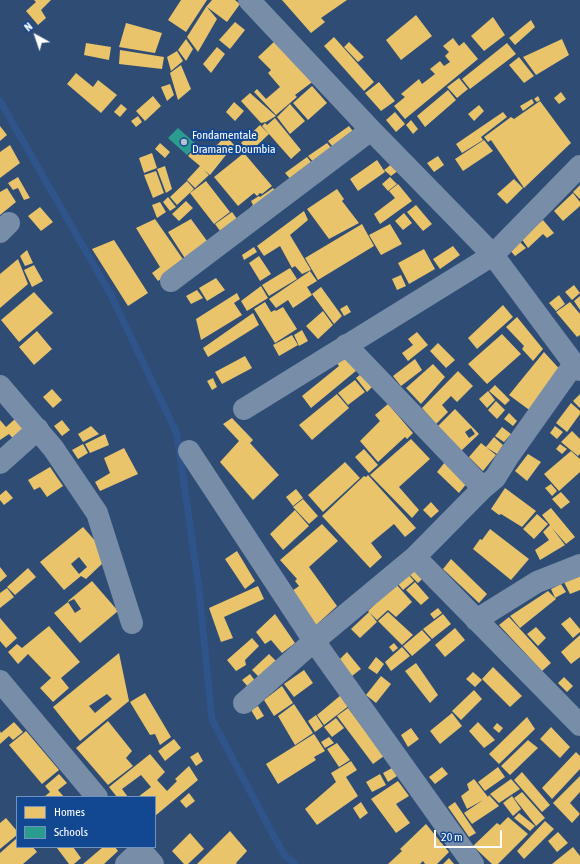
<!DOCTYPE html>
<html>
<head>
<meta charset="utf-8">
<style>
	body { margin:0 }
	#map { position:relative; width:580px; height:864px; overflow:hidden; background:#2f4c75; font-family:"Asap Condensed",sans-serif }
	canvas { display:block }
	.legend { position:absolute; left:16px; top:796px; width:140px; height:52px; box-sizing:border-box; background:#124792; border:1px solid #7191be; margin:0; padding:5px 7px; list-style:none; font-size:12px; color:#fff }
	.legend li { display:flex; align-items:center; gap:8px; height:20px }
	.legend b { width:20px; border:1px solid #7191be }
	.north { position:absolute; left:16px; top:16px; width:40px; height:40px; -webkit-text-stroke:3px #124792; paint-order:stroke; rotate:320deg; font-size:11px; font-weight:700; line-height:16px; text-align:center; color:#fff }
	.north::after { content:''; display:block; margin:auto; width:14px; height:18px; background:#fff; clip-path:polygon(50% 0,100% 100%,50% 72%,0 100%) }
	.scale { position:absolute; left:434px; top:830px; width:68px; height:18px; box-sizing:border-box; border:2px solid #fff; border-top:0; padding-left:5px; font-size:12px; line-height:14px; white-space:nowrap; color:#fff; -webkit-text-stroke:3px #124792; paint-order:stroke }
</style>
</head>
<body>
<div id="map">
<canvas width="580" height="864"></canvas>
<ul class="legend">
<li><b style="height:11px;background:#e9c46a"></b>Homes</li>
<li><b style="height:11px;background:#2a9d8f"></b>Schools</li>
</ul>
<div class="north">N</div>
<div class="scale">20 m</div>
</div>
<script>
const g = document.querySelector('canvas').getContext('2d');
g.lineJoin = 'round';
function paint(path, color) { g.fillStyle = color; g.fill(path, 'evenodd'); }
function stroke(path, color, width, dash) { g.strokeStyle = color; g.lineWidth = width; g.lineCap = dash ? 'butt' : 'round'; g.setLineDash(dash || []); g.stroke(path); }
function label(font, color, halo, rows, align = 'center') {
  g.font = font + ' "Asap Condensed",sans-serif'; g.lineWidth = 4; g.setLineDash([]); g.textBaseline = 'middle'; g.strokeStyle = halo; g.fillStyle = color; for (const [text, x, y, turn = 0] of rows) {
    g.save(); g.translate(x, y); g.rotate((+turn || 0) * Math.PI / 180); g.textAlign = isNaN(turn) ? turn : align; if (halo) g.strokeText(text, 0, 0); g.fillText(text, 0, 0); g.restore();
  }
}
const homes = new Path2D(`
	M34,0H51L41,10L46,18L38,25L26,11L36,2Z
	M181,0H207L186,32L168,20Z
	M212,0H235L240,4L227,22L207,7L217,19L198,52L187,37L206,7Z
	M282,0H347L321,18L325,22L311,33Z
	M416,15L432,36L401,60L386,40Z
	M493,17L505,35L484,51L471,36Z
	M531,20L535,27L515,45L509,38Z
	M235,22L245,30L230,49L219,40Z
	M126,23L162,33L155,53L119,47Z
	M334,37L374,82L364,91L324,46Z
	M453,38L459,46L464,42L478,59L405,119L394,106L405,97L401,94L419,79L422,84L435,74L430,69L440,61L444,66L450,62L445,56L449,52L443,46Z
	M186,39L193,49L186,61L178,50Z
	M277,39L315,80L295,95L297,97L276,115L254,92L257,89L266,99L280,87L268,73L271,70L258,57Z
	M562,39L569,55L536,75L523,57Z
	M349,42L364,57L358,62L344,47Z
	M86,43L111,47L109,60L84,55Z
	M507,43L516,54L470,89L462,79Z
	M217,47L225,54L211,73L203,64Z
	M120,50L164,57L162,69L119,64Z
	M177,51L183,61L171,71L167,57Z
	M519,57L534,76L524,83L509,65Z
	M181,65L191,89L178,100L170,73Z
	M76,73L93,87L98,80L117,95L101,113L67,84Z
	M459,78L468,89L457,98L447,87Z
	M379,82L395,101L381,111L365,93Z
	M170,84L174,95L167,101L161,87Z
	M312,86L327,103L308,120L293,103Z
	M448,90L456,100L425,127L417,116Z
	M561,92L566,99L559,104L554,98Z
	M250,93L276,116L266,122L261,123L241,101Z
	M153,96L161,106L145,121L136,111Z
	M538,96L540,100L537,102L534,99Z
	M532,99L534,103L523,111L520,106Z
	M540,101L571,143L524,188L491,140L488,142L484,137L511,117L514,119Z
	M234,102L244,111L235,121L226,112Z
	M121,104L127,109L120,117L114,112Z
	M290,104L305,121L290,134L277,117Z
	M479,105L484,111L474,121L468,114Z
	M395,112L405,124L396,132L386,120Z
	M503,112L507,117L481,137L483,140L462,153L456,144Z
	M138,116L142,122L136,127L131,121Z
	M275,118L301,150L291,159L262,126L265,123L267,125Z
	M411,120L418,129L413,134L406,125Z
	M260,125L269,134L250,152L241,143Z
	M0,126L7,135L0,141Z
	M349,126L357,137L337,152L328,141Z
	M226,136L234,145L210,175L204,170L209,175L195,188L187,180L200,166L188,156L198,145L208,154Z
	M484,140L493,151L463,171L455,159Z
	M160,143L170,152L165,158L155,149Z
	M327,143L335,152L316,165L308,156Z
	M10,145L20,163L0,178V152Z
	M152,153L157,168L144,173L139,158Z
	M244,153L272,186L262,194L260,193L257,196L254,193L238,206L214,177Z
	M438,156L444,165L434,172L427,163Z
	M307,157L315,167L294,183L285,173Z
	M377,160L385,172L358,191L350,179Z
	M393,163L399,170L391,176L384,170Z
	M165,166L172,189L166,193L157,169Z
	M156,171L164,193L153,198L144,175Z
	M18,177L30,198L24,200L18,188L13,190L8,183Z
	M390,177L397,184L388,191L382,184Z
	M514,179L523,188L507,204L497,194Z
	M187,181L194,189L177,205L170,197Z
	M206,181L230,212L214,224L190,193Z
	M398,184L412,201L380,224L374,214L395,198L389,191Z
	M580,185V199L573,192Z
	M7,188L16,202L0,215V192Z
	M273,188L279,195L248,210L253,205L251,201L259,196L260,197Z
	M337,189L344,199L342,201L359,223L329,239L307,209Z
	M573,193L580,202V206L563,221L554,211Z
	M168,197L176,207L170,211L163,202Z
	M186,201L193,208L179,221L172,214Z
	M160,202L166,212L157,218L152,205Z
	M416,205L432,224L423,231L407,212Z
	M40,207L53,222L41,231L28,216Z
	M304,211L308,220L290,235L311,270L302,274L295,266L292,268L280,246L264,256L257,246Z
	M232,212L240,223L223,235L215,224Z
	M404,213L412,223L403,230L395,221Z
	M155,219L185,262L158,281L152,273L160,267L136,228Z
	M191,219L210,245L186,260L168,232Z
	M543,220L554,233L547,238L543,234L528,248L521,238Z
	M362,224L374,246L318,280L305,258Z
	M390,224L402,244L381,255L369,235Z
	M114,240L148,293L128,306L92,249Z
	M519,241L526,248L515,256L509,249Z
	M453,246L460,255L440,269L433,259Z
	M254,247L257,252L244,260L242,255Z
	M424,249L435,269L409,284L398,263Z
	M27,250L33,263L25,266L20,256Z
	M259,256L271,274L260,281L249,263Z
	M18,259L28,284L0,308V274Z
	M34,265L43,281L32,287L24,270Z
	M290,268L297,279L269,296L262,285Z
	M310,271L317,281L307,287L312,295L293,308L288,300L276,308L269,299Z
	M401,275L406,286L397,290L392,279Z
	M216,278L225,290L207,301L199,288Z
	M574,285L580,293L572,300L565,292Z
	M261,286L268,298L247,311L241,301Z
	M321,287L342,316L334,324L312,294Z
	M197,290L203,298L191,304L186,296Z
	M34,292L53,313L19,342L1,320Z
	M237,293L240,299L234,303L242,315L201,340L196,319Z
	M559,295L565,304L556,311L549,303Z
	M580,296V310L574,301Z
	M265,302L271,312L275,310L276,311L283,307L297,329L275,343L254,309Z
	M570,302L580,314V335L577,337L556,312Z
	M347,305L351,312L344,316L340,309Z
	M503,305L513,317L477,349L468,338Z
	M323,311L333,325L318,339L306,326Z
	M253,313L259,325L208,357L203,348Z
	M517,317L543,349L533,361L522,349L524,346L506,327Z
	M302,330L308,341L299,346L294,335Z
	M37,331L52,349L34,365L19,347Z
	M417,332L428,345L408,361L402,353L413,345L408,339Z
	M502,334L521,354L487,384L468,364Z
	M292,335L298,345L279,356L273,345Z
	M438,343L455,360L446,368L430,351Z
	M341,352L357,370L311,408L302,396L339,366L333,358Z
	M544,352L564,374L532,412L509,395Z
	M245,356L252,368L222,384L215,372Z
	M415,359L422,370L401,386L393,376Z
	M433,364L445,377L421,404L406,388Z
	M458,371L473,386L457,402L451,396L442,405L448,412L436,424L422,408Z
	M361,374L372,387L367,392L356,378Z
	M213,378L217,387L212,390L207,381Z
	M355,380L365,392L348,405L338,393Z
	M495,385L510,400L505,405L489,391Z
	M52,389L62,400L53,408L43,397Z
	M488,391L495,400L487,408L479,399Z
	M337,394L349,408L312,440L299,425Z
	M580,394V408L573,401Z
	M496,401L505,410L497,419L488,410Z
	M571,403L580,411V414L567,432L556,423Z
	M388,404L413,433L407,439L405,437L378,462L360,441L380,421L375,415Z
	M455,409L479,434L461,451L438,426ZM471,428L475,434L469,438L465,432Z
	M509,413L517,421L513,426L504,419Z
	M232,418L253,440L250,443L279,475L253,500L220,462L239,441L223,424Z
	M15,419L28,435L18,444L9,434L0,440V420L6,427Z
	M62,420L70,430L62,436L54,426Z
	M91,426L99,434L83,442L78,434Z
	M555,426L563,432L557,439L550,433Z
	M502,427L511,434L504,442L495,436Z
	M572,431L580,439V454L578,456L561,442Z
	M105,434L109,445L90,453L85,444Z
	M494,437L503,445L497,454L486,447Z
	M411,439L430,459L399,487L419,510L412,518L370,475Z
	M481,443L496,455L483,471L469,457Z
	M83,444L88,453L78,459L72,450Z
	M560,444L567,449L562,454L556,449Z
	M124,448L138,474L100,491L95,482L110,473L104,458Z
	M364,449L378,465L369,473L355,457Z
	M571,451L580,459V472L559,491L544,474Z
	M528,454L541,462L527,481L515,471Z
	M345,462L360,478L323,512L308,495Z
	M445,462L467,483L459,493L437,472Z
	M50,467L63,486L47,497L40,487L34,490L28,480Z
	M368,475L416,528L405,537L394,524L371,543L382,557L370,568L322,516L364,476L366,477Z
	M551,484L557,491L552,496L545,488Z
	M505,488L536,511L522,527L501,514L499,515L491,509Z
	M296,489L303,498L293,506L286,497Z
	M6,490L13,498L4,505L0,500V495Z
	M561,492L570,502L561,509L552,499Z
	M303,499L318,516L309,524L293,507Z
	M431,502L439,511L431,518L423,510Z
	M551,508L575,537L566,544L552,528L565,545L540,560L535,550L549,540L543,532L550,525L542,515Z
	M295,510L309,526L283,550L270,534Z
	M537,514L548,524L534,539L523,529Z
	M322,524L338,541L309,567L337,606L315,626L292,591L299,586L295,581L297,579L280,560Z
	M83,527L97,543L104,562L86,579L81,576L64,590L40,562ZM79,557L87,567L79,574L71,564Z
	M490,529L529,559L511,580L473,549L480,539L482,540Z
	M237,551L255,581L245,589L225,559Z
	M451,559L487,594L479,603L443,569Z
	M0,567L7,576L0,582Z
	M28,568L36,577L15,595L7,587Z
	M416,568L424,577L418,583L409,574Z
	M408,574L414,581L403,590L398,584Z
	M580,575V590L570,594L564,582Z
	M92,581L118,611L80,643L54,613L68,602L75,613L81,609L74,599L68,602V601Z
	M415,582L429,598L421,605L406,590Z
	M396,584L412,602L396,617L388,610L377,620L368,611Z
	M561,584L566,592L555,598L551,589Z
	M258,586L264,599L224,617L233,638L221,642L209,608Z
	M7,588L14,597L0,608V593Z
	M548,591L556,599L520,628L510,616Z
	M438,608L442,613L434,619L430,614Z
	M369,612L377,622L360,638L351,629Z
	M388,612L413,635L402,645L378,621Z
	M275,614L295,643L282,653L271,640L265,644L256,632Z
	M443,614L451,624L432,639L423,629Z
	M509,617L551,663L542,671L499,625Z
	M570,617L580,629V632L573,638L561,624Z
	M0,618L17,638L6,648L0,641Z
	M49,626L80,662L61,678L69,688L53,702L40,688L51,678L28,654L18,664L8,652L17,644L22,648Z
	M536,627L546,638L538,646L527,634Z
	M455,628L465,640L445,657L435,645Z
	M422,630L431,640L412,656L403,646Z
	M580,635V657L571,664L561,652Z
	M252,638L259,646L245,660L246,665L236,671L227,660Z
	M394,643L398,648L393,652L389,647Z
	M402,647L410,656L391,671L385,662Z
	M347,652L361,669L352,676L339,660Z
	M119,653L129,701L80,741L53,707ZM107,694L112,699L95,713L89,706Z
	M269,654L277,662L260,678L252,670Z
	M376,657L384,664L377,674L368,668Z
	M416,663L438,695L430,703L405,671Z
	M493,667L522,696L510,707L482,679Z
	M304,670L313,683L294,697L284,684Z
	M473,672L482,680L475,687L466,679Z
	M250,674L256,682L249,688L242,680Z
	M381,676L391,684L376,703L366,695Z
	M564,677L573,686L567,692L558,683Z
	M282,686L293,703L274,716L264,700Z
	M474,690L482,699L461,720L452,711Z
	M145,693L171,737L160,745L155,734L150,735L130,702Z
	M341,695L350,705L324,725L317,715Z
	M294,704L313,733L295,745L278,716Z
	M258,706L264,716L257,720L251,710Z
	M348,708L384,756L373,764L337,716Z
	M452,713L462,726L440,744L430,731Z
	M316,715L323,726L315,732L308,721Z
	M527,717L535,729L499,764L489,754Z
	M336,718L344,728L332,737L324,727Z
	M108,721L132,751L126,758L133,766L108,785L76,748Z
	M14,722L23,732L13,740L9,736L0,744V731L1,733Z
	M478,722L495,740L484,748L469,731Z
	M497,723L503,728L499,733L493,728Z
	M551,727L570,747L560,758L540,739Z
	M411,728L419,739L408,747L401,735Z
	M26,731L59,770L42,784L9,745Z
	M314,734L325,751L314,757L316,760L278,784L266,764Z
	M329,737L334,743L325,748L321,742Z
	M174,739L181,748L165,761L158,751Z
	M528,740L538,748L510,775L501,766Z
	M337,743L350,760L339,767L327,749Z
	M198,752L203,761L196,766L190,757Z
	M576,752L580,756V769L552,799L542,788Z
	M150,754L165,772L157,780L167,791L177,781L175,779L189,766L198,780L155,816V797H138L151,787L141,775L122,789L128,797H117L109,787Z
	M351,761L357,770L346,777L358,796L317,825L305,809L336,782L331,773Z
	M442,767L448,774L435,784L429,777Z
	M498,767L505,777L485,791L478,782Z
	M392,768L397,776L388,782L383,773Z
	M522,772L550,805L542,812L514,780Z
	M59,774L67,783L58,790L64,797H44L50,792L45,786Z
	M380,774L386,785L372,792L366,782Z
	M580,776V792L570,803L580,814L572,823L553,803Z
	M474,779L488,797L489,795L499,806L472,824L464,813L483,800L467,809L461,796L469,790L467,784Z
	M511,779L520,789L499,803L490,794Z
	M398,781L409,796L396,804L410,823L396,833L371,799Z
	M522,792L545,818L536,826L514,798Z
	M189,793L195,801L186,808L180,801Z
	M512,796L521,809L513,816L503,803Z
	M361,802L368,813L360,819L353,808Z
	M455,802L476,833L469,837L448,807Z
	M519,813L535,826L530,831L514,818Z
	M508,817L528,834L498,864H492L473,846L497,823L500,825Z
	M6,818L17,831V835L0,849V823Z
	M545,821L554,829L524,859L517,851Z
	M426,824L449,852L437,864H425L423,861L420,864H388L402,851L400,849Z
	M230,831L247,851L236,863L237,864H197Z
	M558,832L568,843L557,852L548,841Z
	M190,833L204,849L188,864H184L172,851Z
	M17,838V847H33L37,852L23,864H0V853Z
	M58,847H73L81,858L74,864H69L57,848Z
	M103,847H115L118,851L104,864H83Z
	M573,847L580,856V864H552Z
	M449,858L454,864H443Z`);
const schools = new Path2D(`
	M178,128L197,145L187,155L168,138Z`);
const stream = new Path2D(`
	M0,101L111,295L177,434L199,589L212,720L284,855L295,864`);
const street = new Path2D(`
	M249,0L371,130L493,255L574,364L580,370
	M0,232L9,223
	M171,281L371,130
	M346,345L483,488
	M0,386L53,448L97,513L132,623
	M244,409L493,255L580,166
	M189,451L314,641L473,864
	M0,463L38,429
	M415,557L580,725
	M476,620L537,582L580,565
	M0,681L97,797
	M244,703L314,641L415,557L483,488L495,478L508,457L574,364
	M138,847L153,864
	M126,864L141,850`);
const markers = [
	[184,142,4,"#b6c0cf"]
];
const poiNames = [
	["Fondamentale",192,135],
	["Dramane Doumbia",192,149]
];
paint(homes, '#e9c46a');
paint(schools, '#2a9d8f');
stroke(stream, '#2e548b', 7);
stroke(street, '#778da8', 22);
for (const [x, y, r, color] of markers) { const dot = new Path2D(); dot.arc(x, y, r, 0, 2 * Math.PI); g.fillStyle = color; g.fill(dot); stroke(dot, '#124792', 1.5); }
label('12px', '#fff', '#124792', poiNames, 'left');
</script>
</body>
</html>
